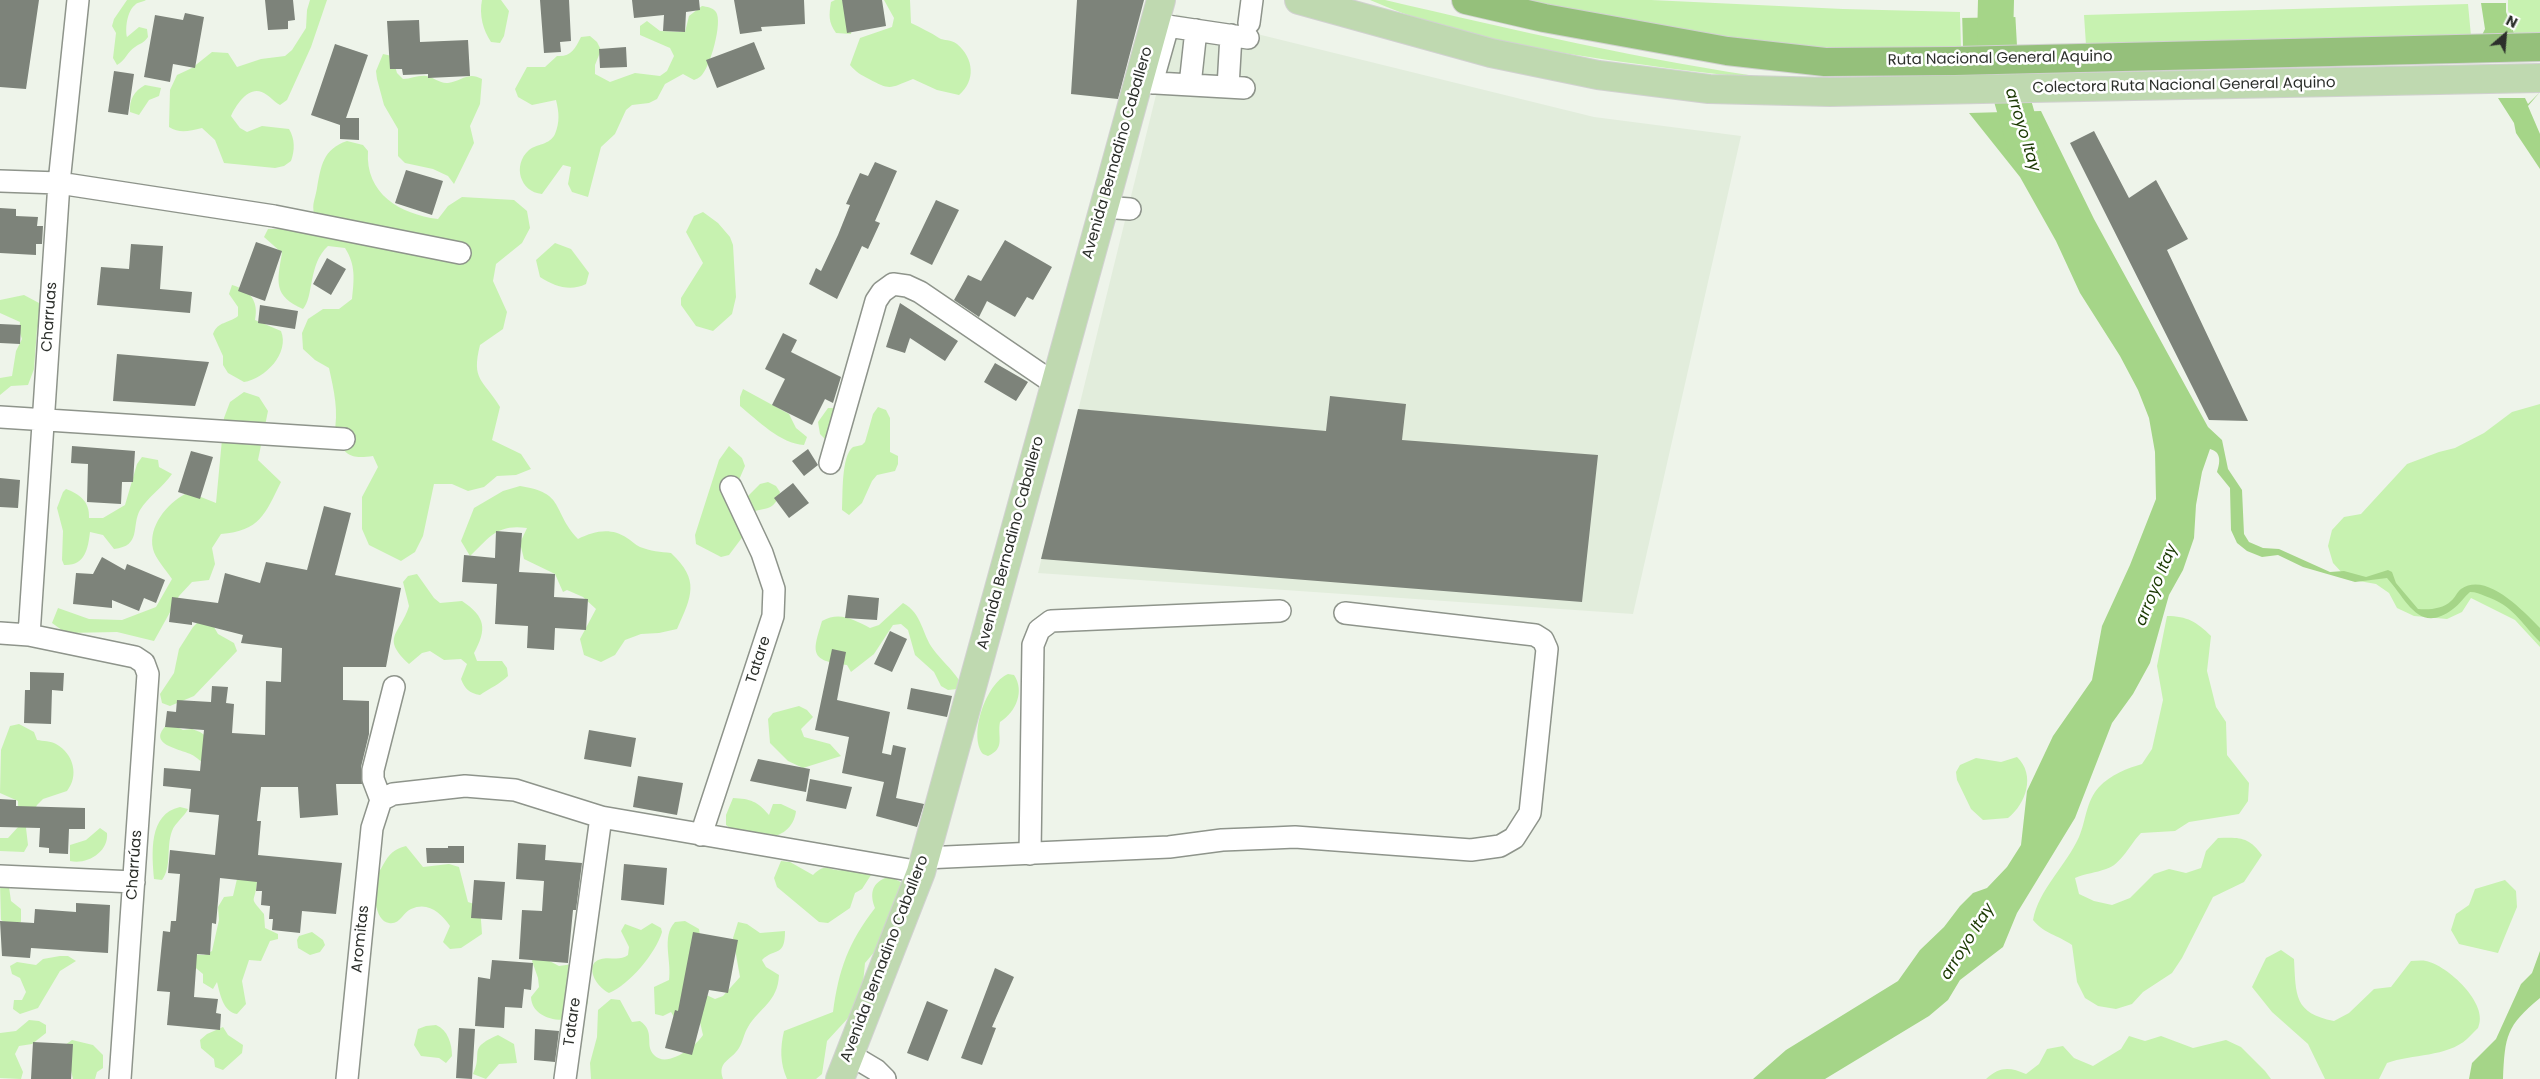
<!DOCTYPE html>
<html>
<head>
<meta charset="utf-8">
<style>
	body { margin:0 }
	#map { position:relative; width:2540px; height:1079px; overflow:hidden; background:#eef4ea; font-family:Poppins,sans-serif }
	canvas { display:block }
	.north { position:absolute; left:2480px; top:10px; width:50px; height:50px; -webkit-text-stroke:4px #fff; paint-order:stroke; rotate:27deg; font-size:14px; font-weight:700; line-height:20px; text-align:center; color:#2c2f2b }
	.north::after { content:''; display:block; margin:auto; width:18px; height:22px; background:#2c2f2b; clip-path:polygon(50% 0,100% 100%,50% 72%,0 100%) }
</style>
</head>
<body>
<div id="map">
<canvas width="2540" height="1079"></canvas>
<div class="north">N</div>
</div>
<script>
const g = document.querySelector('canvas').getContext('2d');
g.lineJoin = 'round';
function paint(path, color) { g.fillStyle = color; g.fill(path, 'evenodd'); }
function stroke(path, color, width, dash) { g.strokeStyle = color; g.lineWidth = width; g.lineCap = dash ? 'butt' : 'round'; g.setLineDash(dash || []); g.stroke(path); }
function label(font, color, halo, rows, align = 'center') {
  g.font = font + ' Poppins,sans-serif'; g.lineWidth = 5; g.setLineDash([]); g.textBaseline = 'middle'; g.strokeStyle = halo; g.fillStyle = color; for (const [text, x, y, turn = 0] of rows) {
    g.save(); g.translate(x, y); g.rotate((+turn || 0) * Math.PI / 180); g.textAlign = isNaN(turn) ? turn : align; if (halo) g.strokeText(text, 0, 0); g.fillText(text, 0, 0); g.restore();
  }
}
const built = new Path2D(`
	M1176,14L1594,117L1741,136L1633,614L1038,573Z`);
const green = new Path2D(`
	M127,0H146C143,2 137,2 135,5C127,11 125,29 127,37L139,27L147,29L148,37C143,44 140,43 135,47C127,52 126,60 117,65L113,58L116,33L112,26L114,19Z
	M310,0H327L311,47L287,100L280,105C274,102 272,98 267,95C251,82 237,103 231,116L240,128L247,132L262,126L289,129C295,139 295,150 291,161L284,166L275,168L224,163L215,140L202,128C189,131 180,134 169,127L170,90L177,75L192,68L212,52L228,53L237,67L261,59L285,56L292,50L306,28L307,10Z
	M482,0H501L509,11L504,36L500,43L491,42C483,30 479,15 482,0Z
	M835,0H842L852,25L851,34L836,33C828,22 829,15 831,2Z
	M884,0H910L911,23C921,28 930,32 939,38C944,41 951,39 957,44C974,58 976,81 959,95L937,90L913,79C890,88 891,91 869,79C861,75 856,72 850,65L860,38L892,27L894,18Z
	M1370,0H1385C1515,30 1645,61 1777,79C1725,76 1674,69 1623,62C1537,50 1450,35 1370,0Z
	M1520,0H1651L1843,9L1960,12L1961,48C1884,49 1806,51 1729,40C1659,30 1590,13 1520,0Z
	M2508,0H2540V34L2515,36L2508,10Z
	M2468,4L2471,36L2086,45L2084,15Z
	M702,6C707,7 712,7 716,12C723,22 710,68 701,76C699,78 696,79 694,80L683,74L665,84L657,99L649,103L632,105L626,110L615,134L601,147L588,197L572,192L568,184L571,167L563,165L542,194C520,192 512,165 529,150C536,144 550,145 555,134C560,122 559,112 556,100L532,105L518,97L515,89L527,67H545L557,56C571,57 575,49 581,37L590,36L597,42L601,50L595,65V74L610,82L635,73L660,76L667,71L674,56L670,48L640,35V26L647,21L660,31L685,32L689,16Z
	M383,54L392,56L397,73L403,79C411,79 418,75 426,76C434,77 440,84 448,83C462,81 468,71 482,79L480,104L470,126L474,143L454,184L448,176L433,169L405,163L398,156V129L384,105L377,79L376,71Z
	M145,85L161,88L159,96L149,100L139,115L130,112C129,100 134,91 145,85Z
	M347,141L363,145L368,151C365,194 400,214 438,219L448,206L462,197L514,200L527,211L530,228L522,243L496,264L493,281L507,312L503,329L480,345C471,381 483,379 500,407L492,440L521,454L531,469L516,475L497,476L484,487L468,491L452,484H434L423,536L415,552L401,561L369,545L362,529V497L378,467L373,456C351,459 345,456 334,435C339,411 334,391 329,368L315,360L303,349L302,333L308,319L323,309H339L352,299C354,280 356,265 345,248L328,246C308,264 314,297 303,309C273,296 277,282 282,253L264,237L268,229H293L302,233L316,222C311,203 314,205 317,188C321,166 323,149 347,141Z
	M703,212L718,223L730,237L733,245L736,297L732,314L713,331L696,326L681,305V298L703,263L686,232L694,216Z
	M555,243L571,249L589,273L586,284C570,292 554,286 540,277L536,260Z
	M232,285C250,290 259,301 255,320L281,331C290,353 265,379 244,382L228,373L223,365V356L213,334C218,321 228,324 238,316V307L229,294Z
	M24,295L39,303L43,313L37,329L34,369L28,385L11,386L0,395V378L12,376L16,351L22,339L19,330L20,322L0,313V300Z
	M743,389L789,414L796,428L807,437L804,445C781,444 757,420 740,406V397Z
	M244,392L259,397L268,411L258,460L281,482C265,514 260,531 221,534L212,548L215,564L209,580L192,582L179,596L154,641L117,632L66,633L52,623L58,608L89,619L122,620L156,607L172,579C166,570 155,558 153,549C148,526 167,504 185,494L201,497L216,503L224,418L230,402Z
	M2540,404V647L2515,620L2471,598L2462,612L2447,619L2414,616L2397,608L2389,593L2376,584L2359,581L2344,575L2333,563L2328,546L2332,530L2344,517L2361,514L2407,464L2439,452L2455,448L2484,433L2512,412Z
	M878,407L886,410L890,418V452L898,456V464L895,471L877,475L872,481L862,503L849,515L842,510C843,495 841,456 853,447L862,445L865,442L873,414Z
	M828,408H833L841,412L826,440L820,434L818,422Z
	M729,446L742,458L745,466L735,489L740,497L748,496L760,484L768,482L776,486L780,492C774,514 763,506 747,514L750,527L729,555L721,557L696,544L695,535L719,460Z
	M142,457L158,460L159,467L172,474C163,487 148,497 140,510C131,526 142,546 114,549L103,535L90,532C88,549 85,566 64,565L62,560L63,531L57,508L63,492L66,489C80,494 90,502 89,518H103L125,505L137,464Z
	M520,486C566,493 551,510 578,539C594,531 611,527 627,538C631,540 635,545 640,547C650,551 661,552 671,553C700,580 692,596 677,629L659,633L641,634L625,640L615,655L601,662L584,655L580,639L596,609L583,597L567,590L563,592L555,574L524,559L520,543L527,528C497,524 490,537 470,556L461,541L474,508L503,491Z
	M417,574L434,598L440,603L462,601C486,617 487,629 474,653L477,661H502L507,668L508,676C500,684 490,688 480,695C469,693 465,689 461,679L467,664L461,659L444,660L430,651L422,653L409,664C380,637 400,635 409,606L403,582L408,576Z
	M903,603C922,613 922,634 933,649C941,660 951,668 959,680L957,689L948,690L941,686L934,672L915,655L908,630L901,624L893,625L874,654L851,672L847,665C808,661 813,651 822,621C840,611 854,620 870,628L879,625Z
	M2167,616C2187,616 2197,622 2211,636L2207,671L2216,707L2226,722L2227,755L2249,783L2248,801L2239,814L2189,822L2175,831L2141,833C2130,844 2121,865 2106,869C2095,873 2087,873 2075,878L2079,894L2094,901L2112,905L2130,898L2154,874L2169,869L2186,873L2201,868L2206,851L2218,838C2240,837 2249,837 2262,855L2244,882L2213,897L2182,958L2172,973L2143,992L2132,1004L2116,1009L2098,1006L2085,998L2077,982L2072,945C2056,934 2046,935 2033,920C2039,889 2066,866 2079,837C2086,821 2086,801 2099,787C2110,775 2128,768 2142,764L2152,749L2163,700L2157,666Z
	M199,621L214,627L218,634L234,643L237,651L194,696L170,706L162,703L160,694L174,673L179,649L193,627Z
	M1008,674L1014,675C1025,691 1016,712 1000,722C997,737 1006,748 988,756L983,754C968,736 986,683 1008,674Z
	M799,706L807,710L813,717L801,729L804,737L830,744L841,756L803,768L788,761L770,743L768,719L773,713Z
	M169,723L183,730L192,729L200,732L213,741L207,766C202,763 199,759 194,756C185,749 142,746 169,723Z
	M19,724L34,732L37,740C43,741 51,741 56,744C74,754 79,776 67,791L43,799L37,805L26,828L28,845L24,852L0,851V838H8L19,826L18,801L0,793L1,750L10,726Z
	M2017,757C2036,775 2026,804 2008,818L1983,820L1971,809L1957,780L1956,772L1960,765L1976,758L2001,762Z
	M733,798C751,799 757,801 769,815L773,804H781L796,811C794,829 778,840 759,837C749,835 743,830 733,830L726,825V815Z
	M180,807L188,809C184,817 175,823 172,831C166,847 172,867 162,880L154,879C152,854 148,814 180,807Z
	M100,828L107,833C109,852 87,865 70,861V845L86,840Z
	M406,846L423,867L449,864L459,867L468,902L480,906L482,934L461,948L450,949L443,942L450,926C441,913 428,901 411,909C403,912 400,925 389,923C374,921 373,889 376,879C377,874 381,869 383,865C389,854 394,849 406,846Z
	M781,861L790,862L813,875C827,861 829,872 843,870C848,870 854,865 859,863L867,867L871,875L862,889L855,893L850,908L828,923L819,922L777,887L774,878Z
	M245,868L257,882C255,905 248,895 264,914L265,928L278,934V939L270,941L261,961L249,960L242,981L246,1004L237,1014C223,1012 220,994 217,982L213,989L203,983V974L191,964V954L204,955L212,951L219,920L218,907L224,897L233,896L237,879Z
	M885,878H893L908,886L892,931L865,963L861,1004L827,1041L822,1074L816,1079H787C780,1063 780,1048 784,1031L833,1012C839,969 848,943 875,908C870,895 871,884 885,878Z
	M2505,880L2516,891L2517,907L2498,953L2459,944L2451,930L2456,914L2469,905L2475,889Z
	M0,883L9,887L11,901L21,909V922L9,925L1,920Z
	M685,921L699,929L702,949L700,992L715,999L723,996L740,977L733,938L738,922L747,924L760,933L785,931C785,958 775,947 762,960L766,967L779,975C778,1002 759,1008 748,1027C744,1033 743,1042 739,1048C731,1061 717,1061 723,1079H591L590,1063L597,1037L598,1010L611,999L620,1000L632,1022L640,1021C656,1032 644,1045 654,1055C667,1069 696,1046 703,1035L699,1018L676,1020L671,1012L663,1016L655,1014L654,987L669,980C672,961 661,937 675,922Z
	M652,923L661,928L662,932C656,953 629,985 609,993C599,988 588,974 594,963C604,953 618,963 628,955L629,947L621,931L625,924L641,930Z
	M312,932L323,940L325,945L320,952L310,955L298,948L297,940L299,936Z
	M2281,950L2294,959C2296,996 2294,1013 2334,1021L2349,1013L2374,989L2391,987L2411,961C2416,961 2421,960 2426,961C2447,965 2490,1004 2478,1028C2475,1031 2470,1036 2467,1039C2447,1057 2412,1054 2387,1063L2379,1079H2325L2308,1044L2272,1012L2252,987L2266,958Z
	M536,954L559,966L573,964C578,974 587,985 588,996C591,1028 532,1027 531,997L539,987L538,978L532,961Z
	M60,956H68L76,961L60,971L38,1008L20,1014L13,1009L14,1000H22L26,992L20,978L12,974L10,966L17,962L36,965L43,959Z
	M29,1020L39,1021L46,1025V1033L32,1044L19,1046L15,1054L23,1072L21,1079L0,1078V1033L16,1031Z
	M436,1025C448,1030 452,1044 452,1056L446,1063L439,1058L421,1056L414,1045L418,1029L426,1026Z
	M223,1027L228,1035L243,1045L242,1053L223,1070L215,1067L214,1059L201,1048L200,1040L207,1034Z
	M498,1035L514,1044L517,1063L499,1064L486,1079L473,1074C484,1052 466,1049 498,1035Z
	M2129,1036L2145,1041L2161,1036L2193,1048L2226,1040L2241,1047L2265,1071L2271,1079H1986C2000,1066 2010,1067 2026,1074L2039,1064L2047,1049L2063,1046L2074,1058L2093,1066L2121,1049Z
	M72,1040L93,1045L103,1055V1068L97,1072L95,1079H73L65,1045Z`);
const water = new Path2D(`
	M2481,3H2506V12L2514,33L2482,35L2485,29Z
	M1962,10H2015L2017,46L1963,47Z
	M2540,92L2528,106L2540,134V169L2516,133L2514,123L2498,98H2525L2528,104Z
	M2041,111L2094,219L2208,427L2222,440L2228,469L2242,490L2244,534L2249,542L2263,548L2279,549L2330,572L2344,571L2366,577L2388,570L2392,572L2396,583L2418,609C2429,610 2443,609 2451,601C2455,598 2457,592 2461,589C2487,571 2524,612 2540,628V642C2520,622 2514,606 2485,596C2480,594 2476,592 2470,592C2464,597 2460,604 2453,609C2419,635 2407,600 2387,578L2355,582L2303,567L2278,555L2262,557L2247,551L2237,543L2231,530L2230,488L2217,472C2220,463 2222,452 2210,449L2202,472L2196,505L2194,538L2183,570L2169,595L2150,663L2133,694L2112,723L2075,818L2017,913L2003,947L1960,980L1948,1000L1929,1016L1825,1079H1753L1786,1050L1898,981L1920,950L1944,927L1960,906L1973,893L1987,888L2007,867L2021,845L2027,791L2053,736L2092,680L2102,626L2130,565L2156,499L2155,452L2149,418L2138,390L2120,356L2080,293L2056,241L2020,177L1969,113Z
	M2540,951V998C2506,1026 2505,1036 2503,1079H2469L2472,1063L2496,1039L2521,984L2532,973Z`);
const pier = new Path2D(`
	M1962,7H2016L2018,17L1960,18V9Z
	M2203,96V102L2102,104L2099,102L2100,100Z`);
const river = new Path2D(`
	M1996,0L1995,40L2029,158`);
const building = new Path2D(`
	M0,0H39L26,89L0,87Z
	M265,0H293L295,20L288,21V29L268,30Z
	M540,0H569L571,41L560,42L561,52L544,53Z
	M632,0H699L700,10L686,12L685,32L663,31L664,15L634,18Z
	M734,0H804L805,24L761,27L762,31L740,34Z
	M842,0H882L886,26L847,33Z
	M1077,0H1144L1118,99L1071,94Z
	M185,13L204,17L195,68L173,64L170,82L144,77L155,15L183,20Z
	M419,20L420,42L468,40L470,76L428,78V74L403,75L402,69H390L387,21Z
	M754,42L765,69L717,88L706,60Z
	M335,44L368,55L346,118H359V140L340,139V125L311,115Z
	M626,47L627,67L600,68L599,49Z
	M114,71L134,74L128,115L108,112Z
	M2094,131L2129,198L2156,180L2188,239L2167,250L2248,421L2209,420L2070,143Z
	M875,162L897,171L875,221L880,223L868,249L862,246L837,299L809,284L816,268L821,271L838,235L850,205L846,204L860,173L868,176Z
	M406,170L443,181L432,215L395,203Z
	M936,200L959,210L932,265L910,254Z
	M0,208L16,209V216L38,217L37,226H43L42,244H36V255L0,253Z
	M1005,240L1052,267L1033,300L1027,297L1015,317L987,301L979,317L954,300L968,275L981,281Z
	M256,242L282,251L265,301L238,291Z
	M131,244L163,246L160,289L192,292L190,313L97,305L101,267L129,269Z
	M327,258L346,269L331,295L313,284Z
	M900,303L958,341L945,361L910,338L905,353L886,347Z
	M260,305L298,311L295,329L258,323Z
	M0,324L21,325L20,344L0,343Z
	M783,333L797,340L791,352L841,377L833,403L825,399L812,425L772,405L785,379L765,369Z
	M117,354L209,362L195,406L113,401Z
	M995,363L1028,382L1016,401L984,382Z
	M1330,396L1406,404L1402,440L1598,455L1582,602L1041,559L1078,409L1326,431Z
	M72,446L135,451L133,482H122L121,504L87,502L88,464L71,463Z
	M808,449L818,465L804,476L792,461Z
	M191,451L213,457L200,499L178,492Z
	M0,478L20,480L18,508L0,507Z
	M793,483L809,503L789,518L774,498Z
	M324,506L351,513L335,575L401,588L386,667H343V700L369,701V734L361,767L362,784H336L338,815L300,818L298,787H261L257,821H261L258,855L342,863L336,914L302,911L300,933L272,930L273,919H269L270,906L261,905L262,891H256L257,882L220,878L216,924L212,923L210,955L197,954L194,997L218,999L216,1013L221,1014L220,1030L167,1025L170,992L157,991L163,931L170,932L171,921H176L180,874L168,873L170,850L215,855L219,815L189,812L191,789L163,786L164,768L200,771L204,730L165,727L167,711L176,712L177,700L211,702L212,686L228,687L226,703L234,704L232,733L265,735L266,681L281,682L282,648L241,643L243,635L192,622V625L169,622L172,597L218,603L225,573L260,583L266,562L307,570Z
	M496,531L522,533L519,572L555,574L554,597L588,599L586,630L555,628L554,650L527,648L528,626L495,624L497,584L462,582L464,555L495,558Z
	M102,557L125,570L127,564L165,580L156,603L144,598L139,611L112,600V608L73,604L76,573L93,574Z
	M848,595L879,598L877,620L845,618Z
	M890,631L907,639L892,672L874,664Z
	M832,649L846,652L837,700L890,712L882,753L891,755L893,745L906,748L896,798L924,804L917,827L876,816L884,782L842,773L849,737L815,730Z
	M30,672L64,673L63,691L52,690L51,724L24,723L25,690H30Z
	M911,688L952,696L947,717L907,709Z
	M589,730L636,738L631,767L584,759Z
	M758,759L810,769L806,792L750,781Z
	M638,776L683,783L677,815L633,807Z
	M810,779L852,787L846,809L806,801Z
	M0,799L16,800V806L85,808V829H69L68,854L49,853V848L39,847L40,828L0,827Z
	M518,843L546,845L545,860L582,863L576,910H573L568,963L519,959L522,910L542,911L544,881L516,879Z
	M448,846H464V863H427L426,848H448Z
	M624,864L667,868L664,905L621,900Z
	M474,880L505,882L502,920L471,918Z
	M76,903L110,905L108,953L31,948L30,958L2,956L0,921L34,923L35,909L76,912Z
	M693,932L738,940L728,993L709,990L692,1055L665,1048L675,1010L678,1011Z
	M492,960L533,963L531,990L524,989L522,1008L505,1007L504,1028L475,1026L478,977L490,979Z
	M995,968L1014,977L992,1027L996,1028L982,1065L961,1058Z
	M927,1001L948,1010L928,1061L907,1053Z
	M459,1028L475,1029L472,1079L456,1078Z
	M535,1029L559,1031L555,1062L534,1060Z
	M33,1042L73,1044L71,1079H31Z`);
const minor = new Path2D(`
	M1249,23L1252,0
	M1154,24L1248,38
	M1138,82L1244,88
	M1152,83L1168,26
	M1190,85L1196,30
	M1228,87L1231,35
	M0,181L59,183L274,216L460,253
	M1103,207L1130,209
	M0,417L344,439
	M830,463L876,301L882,292L893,284L907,286L920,292L1055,384
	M0,633L29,635L135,657L144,663L148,674L120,1079
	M29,635L59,183L78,0
	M381,800L393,794L465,786L515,790L601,817L921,872
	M381,800L373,779V770L394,687
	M701,835L773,616L774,589L762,553L731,487
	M1030,854L1033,645L1039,630L1051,621L1280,611
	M924,858L1169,847L1222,840L1273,838L1295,837L1471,850L1500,846L1514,838L1530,813L1547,649L1543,640L1535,635L1345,613
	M0,876L134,882
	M849,1054L876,1070L885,1079
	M347,1079L372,828L381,800
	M565,1079L601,817`);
const major = new Path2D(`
	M1299,0L1491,53L1598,75L1709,89L1830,92L2540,78
	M840,1079L921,872L1161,0`);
const highway = new Path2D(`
	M1466,0L1544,18L1727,51L1825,62L1955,61L2540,47`);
const streetNames = [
	["Ruta Nacional General Aquino",2000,59,-1],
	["Colectora Ruta Nacional General Aquino",2184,86,-1],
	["Avenida Bernadino Caballero",1118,153,-74],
	["Charruas",50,317,-86],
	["Avenida Bernadino Caballero",1011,543,-75],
	["Tatare",759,660,-72],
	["Charrúas",135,865,-86],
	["Aromitas",361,939,-84],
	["Avenida Bernadino Caballero",885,959,-69],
	["Tatare",573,1022,-82]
];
const waterNames = [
	["arroyo Itay",2022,130,73],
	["arroyo Itay",2157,585,-68],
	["arroyo Itay",1968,942,-58]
];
paint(built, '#e2eddc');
paint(green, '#c7f2b0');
paint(water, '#a5d588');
paint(pier, '#eef4ea');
stroke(river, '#a5d588', 36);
paint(building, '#7d837a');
stroke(minor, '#8e948b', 24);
stroke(major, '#d1d1d0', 30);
stroke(highway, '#d1d1d0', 30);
stroke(minor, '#fff', 21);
stroke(major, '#bfd9b0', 28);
stroke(highway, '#95c07b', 28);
label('15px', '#2c2f2b', '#fff', streetNames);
label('italic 16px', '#1a3801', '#fff', waterNames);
</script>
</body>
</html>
